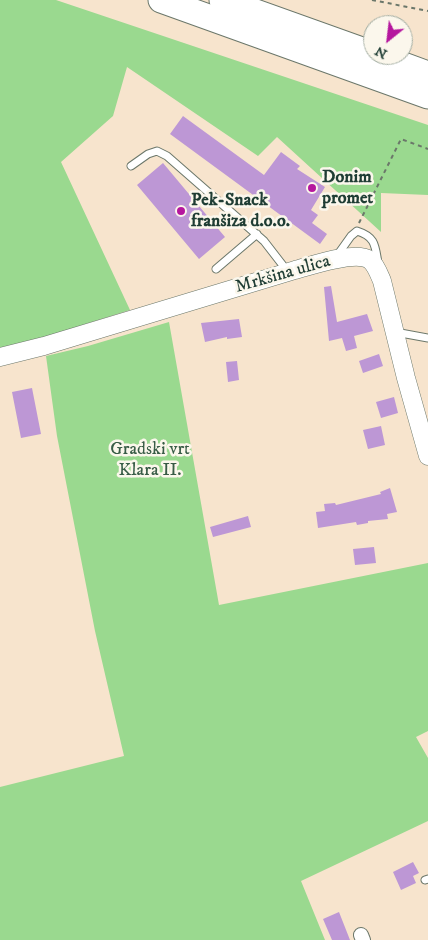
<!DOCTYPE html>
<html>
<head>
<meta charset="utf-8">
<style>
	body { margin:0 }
	#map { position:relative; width:428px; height:940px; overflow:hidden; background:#f7e4cd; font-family:"IM FELL DW Pica",serif }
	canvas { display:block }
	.north { position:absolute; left:363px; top:15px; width:50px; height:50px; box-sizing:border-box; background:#fbf7ec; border:1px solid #a3ada2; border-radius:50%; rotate:209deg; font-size:14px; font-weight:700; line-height:20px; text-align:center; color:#1f3d34 }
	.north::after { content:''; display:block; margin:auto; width:18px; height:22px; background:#b5179e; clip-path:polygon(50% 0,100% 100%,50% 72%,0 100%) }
</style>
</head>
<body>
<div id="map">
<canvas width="428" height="940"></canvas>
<div class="north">N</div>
</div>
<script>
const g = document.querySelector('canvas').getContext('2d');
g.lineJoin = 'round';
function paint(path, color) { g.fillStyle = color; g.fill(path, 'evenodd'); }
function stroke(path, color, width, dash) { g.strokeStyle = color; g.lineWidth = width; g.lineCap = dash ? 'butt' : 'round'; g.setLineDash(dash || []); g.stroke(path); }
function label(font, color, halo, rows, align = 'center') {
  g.font = font + ' "IM FELL DW Pica",serif'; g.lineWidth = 5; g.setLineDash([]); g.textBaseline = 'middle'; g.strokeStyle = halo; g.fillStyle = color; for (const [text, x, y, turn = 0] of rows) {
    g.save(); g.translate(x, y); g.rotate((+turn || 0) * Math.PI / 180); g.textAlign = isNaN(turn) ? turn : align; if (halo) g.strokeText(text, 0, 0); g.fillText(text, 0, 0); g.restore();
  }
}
const green = new Path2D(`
	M0,0H56L428,125V195L381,193V232L277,137L258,156L127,67L113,116L61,162L130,310L16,346L0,350Z
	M169,322L219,605L428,563V731L416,737L428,758V821L301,881L325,940H0V787L124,756L95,631L57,436L46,356L88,346Z`);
const building = new Path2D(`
	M183,116L264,175L281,152L300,166L297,169L325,187L311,210L318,215L312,223L327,234L320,244L170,134Z
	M163,163L225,237L199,259L137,185Z
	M331,286L337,322L367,314L373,331L354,336L357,348L346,351L342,338L329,341L324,287Z
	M239,319L242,337L227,339V337L205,342L201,323Z
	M379,354L383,366L363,373L359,361Z
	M237,361L239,380L228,382L226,362Z
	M32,388L41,434L21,438L12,392Z
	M394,397L398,413L381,418L376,402Z
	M381,426L385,445L368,449L363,430Z
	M390,488L397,512L387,514L388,519L368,521V523L357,525L356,522L318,528L316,512L325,511L324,504L335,503L336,505L381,494L380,492Z
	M248,516L251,527L213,537L210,527Z
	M374,547L376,563L355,565L353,549Z
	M413,862L419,873L413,876L416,883L401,890L393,872Z
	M339,912L350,940H332L323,919Z`);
const path = new Path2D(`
	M372,0L428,11
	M359,223L401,139L428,149`);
const service = new Path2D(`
	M131,166L148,154L157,151L167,156L264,241L288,272
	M336,257L351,236L357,231C376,237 375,246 378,263
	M216,269L257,234
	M395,332L428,338
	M425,880L428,879`);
const minor = new Path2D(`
	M361,935L363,940`);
const tertiary = new Path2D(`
	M0,357L44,346L295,270C311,266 355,250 370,260C376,265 379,274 382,281L406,378L428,456`);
const motorway = new Path2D(`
	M161,0L428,96
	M222,0L373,54
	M376,55L428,74`);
const markers = [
	[312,188,5,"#b5179e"],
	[181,211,5,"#b5179e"]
];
const poiNames = [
	["Donim",322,178],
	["promet",322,199],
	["Pek-Snack",191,201],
	["franšiza d.o.o.",191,222]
];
const streetNames = [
	["Mrkšina ulica",283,275,-16]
];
const parkNames = [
	["Gradski vrt",150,450],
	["Klara II.",150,471]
];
paint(green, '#9ad98f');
paint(building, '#bd97d5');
stroke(service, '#6b776a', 9);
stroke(minor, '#6b776a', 16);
stroke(tertiary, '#6b776a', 19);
stroke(motorway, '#6b776a', 27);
stroke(path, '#6b776a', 2, [4, 4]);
stroke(service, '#fff', 7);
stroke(minor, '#fff', 14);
stroke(tertiary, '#fff', 18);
stroke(motorway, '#fff', 25);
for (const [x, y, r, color] of markers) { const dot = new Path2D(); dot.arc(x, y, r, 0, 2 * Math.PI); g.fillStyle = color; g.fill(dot); stroke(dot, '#fbf7ec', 2); }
label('bold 18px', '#1f3d34', '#fbf7ec', poiNames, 'left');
label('18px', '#1f3d34', '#fbf7ec', streetNames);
label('18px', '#385c46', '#fbf7ec', parkNames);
</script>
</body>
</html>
